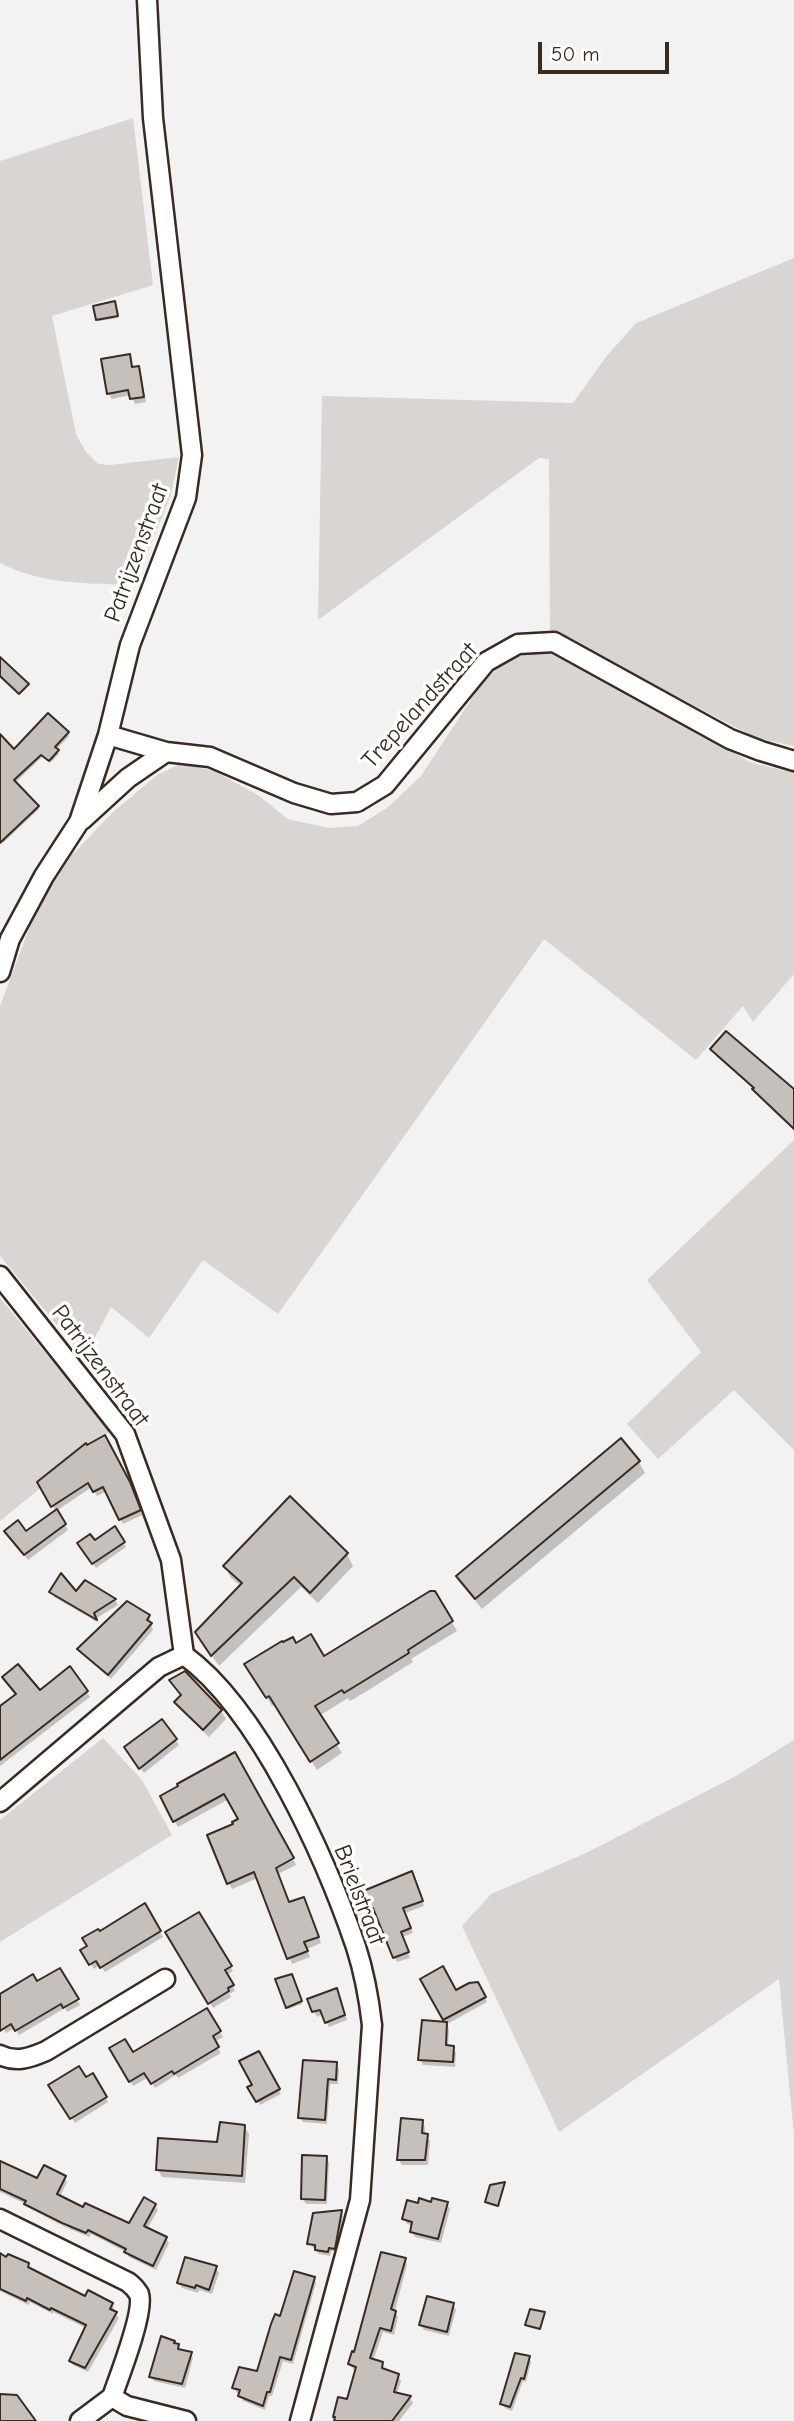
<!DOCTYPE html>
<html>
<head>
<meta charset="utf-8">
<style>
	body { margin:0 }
	#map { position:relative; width:794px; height:2421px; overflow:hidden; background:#f3f2f2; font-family:"Comic Neue",sans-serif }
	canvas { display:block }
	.scale { position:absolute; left:538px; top:42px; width:131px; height:32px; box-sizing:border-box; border:4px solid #3b2a1e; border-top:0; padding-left:9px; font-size:21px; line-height:24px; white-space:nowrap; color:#3b2a1e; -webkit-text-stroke:5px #fff; paint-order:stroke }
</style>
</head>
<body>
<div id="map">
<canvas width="794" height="2421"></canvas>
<div class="scale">50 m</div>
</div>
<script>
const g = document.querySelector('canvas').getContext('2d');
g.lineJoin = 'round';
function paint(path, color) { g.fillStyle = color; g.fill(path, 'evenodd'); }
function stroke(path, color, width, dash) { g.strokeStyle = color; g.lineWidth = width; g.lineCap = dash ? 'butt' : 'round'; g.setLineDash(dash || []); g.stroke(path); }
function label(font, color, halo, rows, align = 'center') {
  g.font = font + ' "Comic Neue",sans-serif'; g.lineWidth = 7; g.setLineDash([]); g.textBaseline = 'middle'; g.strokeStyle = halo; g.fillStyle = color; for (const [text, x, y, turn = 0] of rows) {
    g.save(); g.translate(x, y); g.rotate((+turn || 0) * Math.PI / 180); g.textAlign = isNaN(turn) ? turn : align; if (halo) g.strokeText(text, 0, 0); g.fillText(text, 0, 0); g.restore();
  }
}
const green = new Path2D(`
	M133,118L153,285L52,316L76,434L86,452L98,464L111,465L179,457L171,495L135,585C89,583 42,585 0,563V161Z
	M794,258V746L756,738L550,630L549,459L539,458L318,620L322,396L573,403L606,357L636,323Z
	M547,651L569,660L750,762L794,773V974L753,1022L743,1006L696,1060L544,939L278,1314L203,1260L149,1338L111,1307L84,1358L0,1256V1006L36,910L71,856L112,813L157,775L178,765L194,766L216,772L258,795L288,819L329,828L358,826L387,808L421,776L482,683L505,661L526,654Z
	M794,1140V1450L734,1390L658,1459L627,1424L701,1352L647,1280Z
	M0,1298L110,1431L0,1521Z
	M103,1738L142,1780L172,1835L0,1942V1820Z
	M794,1740V2135L779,1979L559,2132L462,1926L491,1894L586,1853L734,1777Z`);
const shadow = new Path2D(`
	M115,305L118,318L99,321L98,319Z
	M129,356L134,369L138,368L141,373L146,402L135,404L131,395L112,399L109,394L103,360Z
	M67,733L69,736L56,750L59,754L51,762L43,756L15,783L39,809L3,843L0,840V742L14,751Z
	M712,1049L794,1091V1130L759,1097L755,1090L717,1057Z
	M85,1446L132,1489L142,1515L123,1524L107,1491L97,1496L92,1487L56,1511L68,1530L28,1560L9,1536L25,1533L56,1512L39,1482Z
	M639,1462L645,1473L482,1609L465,1588L458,1577Z
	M290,1499L347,1554L353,1566L318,1603L301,1587L219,1666L204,1644L241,1586L231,1578L225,1566Z
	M114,1529L126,1547L96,1568L82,1549Z
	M85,1582L115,1600L118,1605L95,1619L97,1622L54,1597L51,1592L76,1594Z
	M434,1592L457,1631L411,1659L413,1662L367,1691L350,1701L348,1698L319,1716L342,1753L317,1770L275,1704L272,1706L252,1674L296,1645L323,1658Z
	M149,1616L153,1630L111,1679L79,1649Z
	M171,1681L221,1711L226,1719L209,1737L181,1710L176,1702L182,1697Z
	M40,1692H87L90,1697L0,1766V1708Z
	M162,1721L179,1745L144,1773L129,1753Z
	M234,1755L296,1865L278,1874L290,1904L307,1905L321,1943L307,1949L310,1957L292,1964L258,1878L232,1889L229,1883L235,1825L240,1820L229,1799L178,1827L162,1797Z
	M414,1878L424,1906L405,1913L413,1933L402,1937L410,1958L397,1962L377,1913L362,1918L353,1897Z
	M144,1906L163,1937L105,1972L100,1965L94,1969L83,1951L99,1933Z
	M198,1914L233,1971L227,1975L235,1991L229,1994L231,1997L213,2008L167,1932Z
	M60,1970L80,2005L67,2012L65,2008L19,2035L15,2028L6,2033L0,2023V1996L37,1983Z
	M293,1978L302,2004L288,2009L277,1980Z
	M422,1979L456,1992L477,1984L487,2002L447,2024L449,2029L448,2047L453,2048L456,2053L455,2067L423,2065L420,2059L424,2022L447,2024Z
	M339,1995L347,2020L329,2027L323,2014L317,2017L309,2000Z
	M206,2010L223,2037L214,2042L221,2053L178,2078L176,2075L155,2088L149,2077L133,2086L111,2049L132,2055Z
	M258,2053L281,2094L260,2105L250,2088L254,2085Z
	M336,2064L339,2069L338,2084H330L327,2124L303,2122L300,2117Z
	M92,2076L108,2102L75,2123L50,2086L86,2080Z
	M422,2122L425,2127V2135L430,2141L428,2165H402L399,2160Z
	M244,2126L249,2134L245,2183L162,2177L158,2170L218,2144Z
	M326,2157L329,2163L327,2204H306L303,2199Z
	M0,2163L38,2180L64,2177L67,2182L60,2197L84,2209L129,2225L155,2205L158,2210L147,2229L166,2239L169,2243L156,2270L129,2257L126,2252L91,2234L89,2237L67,2228L28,2208L69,2228L71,2225L0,2192Z
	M504,2184L499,2207L488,2204L487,2202Z
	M447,2204L450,2209L441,2243L415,2237L412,2232L413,2226L407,2224L404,2219L419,2205Z
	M341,2212L343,2216L337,2252L331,2251L330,2256L319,2254L309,2243Z
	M0,2255L28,2265L31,2270L86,2299L112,2304L114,2309L113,2312L119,2318L88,2372L73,2365L71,2361L86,2328L53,2312V2314L30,2302L28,2305L0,2291Z
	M405,2260L407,2265L395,2311L398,2317L394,2335L383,2332L373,2361L382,2363L385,2371L398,2376L401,2381L397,2394L410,2398L413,2403L399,2421H336L349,2401L357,2370L353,2369L350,2364Z
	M216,2268L219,2273L212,2294L199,2290L198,2293L182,2288L179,2283Z
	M314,2278L316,2283L293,2364L283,2361L272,2396H269L265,2410L243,2401L241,2394L237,2393L234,2388L258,2373L281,2318Z
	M453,2305L456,2310L449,2336L424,2330L421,2325Z
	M174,2342L181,2351L191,2354L193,2358L185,2388L154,2381L151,2377Z
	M529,2358L531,2362L526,2382L523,2381L512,2411L505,2408L502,2404Z`);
const building = new Path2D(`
	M115,301L118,316L96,320L93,306Z
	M130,354L132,367L139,366L144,397L130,399L128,390L107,394L101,359Z
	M0,657L29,684L19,694L0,676Z
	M48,713L69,732L55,747L59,750L49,761L41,755L14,780L39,806L0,843V734L14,749Z
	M726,1031L794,1089V1129L752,1089L754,1088L710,1049Z
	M105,1435L130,1482L141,1510L119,1520L103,1487L93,1492L88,1483L51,1507L37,1482L86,1443L87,1445Z
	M621,1438L640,1461L475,1599L456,1576Z
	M290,1496L348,1553L310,1593L294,1577L211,1656L195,1632L242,1583L223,1566Z
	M57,1509L66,1524L24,1555L4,1531L18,1520L26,1531Z
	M115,1526L125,1542L92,1564L77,1543L90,1534L95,1540Z
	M61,1573L76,1591L85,1580L116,1599L94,1613L97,1620L49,1592Z
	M430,1591H435L453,1621L408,1650L409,1653L362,1682L344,1693L342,1690L315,1706L339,1743L310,1762L269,1696L266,1698L244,1664L282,1641L283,1642L293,1637L296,1643L311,1634L324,1656Z
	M127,1601L150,1615L147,1620L152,1623L108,1675L77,1649Z
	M18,1664L40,1690L70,1666L88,1691L0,1760V1706L16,1694L2,1677Z
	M185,1671L222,1710L203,1730L174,1702L181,1695L169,1680Z
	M162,1719L177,1739L139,1769L124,1747Z
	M235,1752L294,1858L276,1868L289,1902L304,1897L319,1937L304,1942L308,1951L287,1959L254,1872L227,1884L207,1835L233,1824L232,1822L238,1819L224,1794L173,1822L160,1796L178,1786L177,1784Z
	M412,1871L423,1901L403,1908L411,1928L401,1932L409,1952L393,1958L373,1908L358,1914L351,1896Z
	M145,1903L161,1931L100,1968L96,1961L89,1965L80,1950L87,1946L82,1938L98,1929L100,1931Z
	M199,1912L232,1966L225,1970L234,1985L228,1988L229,1991L208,2004L165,1932Z
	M443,1966L456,1990L469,1983L478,1982L486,1997L443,2020L420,1979Z
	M60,1968L79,1999L63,2008L61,2004L15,2031L11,2024L0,2031V1994L33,1974L37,1981Z
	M292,1974L302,2001L286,2008L275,1979Z
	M337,1988L345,2015L325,2023L320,2010L312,2012L307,1999Z
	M207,2008L221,2031L213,2036L219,2047L174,2074L172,2071L151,2084L144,2073L129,2082L109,2048L125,2039L133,2052Z
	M422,2020L447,2022L446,2045L454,2046L453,2062L418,2060Z
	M259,2051L280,2089L256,2102L247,2087L252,2085L239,2061Z
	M303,2060L337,2062L336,2080L328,2079L325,2120L298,2118Z
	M79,2066L86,2077L93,2073L107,2097L70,2119L48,2085Z
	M401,2118L423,2120L422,2133L428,2134L425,2160H397Z
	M220,2122L245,2125L242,2176L156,2170L158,2138L217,2142Z
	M302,2155L327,2156L325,2200L301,2199Z
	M0,2161L37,2178L44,2165L66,2176L57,2194L83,2207L85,2203L129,2223L144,2197L156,2204L144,2226L167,2237L153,2266L124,2252L126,2249L88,2230L86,2233L62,2223L24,2204L26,2201L0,2189Z
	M505,2182L498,2206L485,2202L490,2185Z
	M419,2198L431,2202L432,2198L448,2202L438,2239L410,2232L412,2222L402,2219L407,2200L418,2203Z
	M342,2210L335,2249L329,2248L328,2252L315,2250V2245L307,2244L313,2213Z
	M381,2252L406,2258L391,2309L396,2311L391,2331L380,2328L370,2358L383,2362L382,2368L399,2374L394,2392L411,2396L392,2421H334L335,2417H333L338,2397L347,2399L356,2367L348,2364L352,2351L354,2352Z
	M0,2253L6,2257L8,2254L29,2263L28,2267L85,2296L88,2290L113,2303L110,2309L117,2312L85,2368L69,2361L86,2325L51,2308L50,2310L27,2298L26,2301L0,2289Z
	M185,2257L217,2266L209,2290L196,2285L195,2288L177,2283Z
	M294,2271L315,2277L291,2360L280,2357L270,2392H267L263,2406L238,2396L240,2390L232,2388L239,2367L257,2371L271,2324L275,2314L280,2316Z
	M427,2296L454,2303L447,2332L419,2325Z
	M530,2309L545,2312L540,2329L525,2325Z
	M161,2336L175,2341L174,2343L179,2344L178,2349L192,2352L182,2384L149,2377Z
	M515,2353L530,2356L524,2379L521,2378L510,2407L500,2404Z
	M0,2394L17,2395L36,2421H0Z`);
const street = new Path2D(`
	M108,735L166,752L210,757L294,793L331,804L357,802L385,785L486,662L518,644L554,642L730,739L761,751L794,761
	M82,820L128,778L166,752
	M0,972L10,939L44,876L79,822L108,735L130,645L186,498L192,455L153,118L147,0
	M0,1276L125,1434L171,1560L184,1655
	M184,1655C260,1710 326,1859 356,1947C364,1972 369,1999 372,2025L360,2200L300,2421
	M0,1802L159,1667L184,1655
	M0,2055C16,2063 30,2058 46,2051L165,1979
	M0,2219L128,2282C132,2285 136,2289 139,2294C145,2311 119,2377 112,2397
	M112,2397L127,2406L186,2421
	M80,2421L112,2397`);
const streetNames = [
	["Patrijzenstraat",137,553,-70],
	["Trepelandstraat",420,706,-48],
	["Patrijzenstraat",100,1366,53],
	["Brielstraat",359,1895,69]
];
paint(green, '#d8d5d2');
paint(shadow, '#0003');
paint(building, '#c6c0bd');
stroke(building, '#3b2a1e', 2);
stroke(street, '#3b2a1e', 23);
stroke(street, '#fff', 18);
label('24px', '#3b2a1e', '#fff', streetNames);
</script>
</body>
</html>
